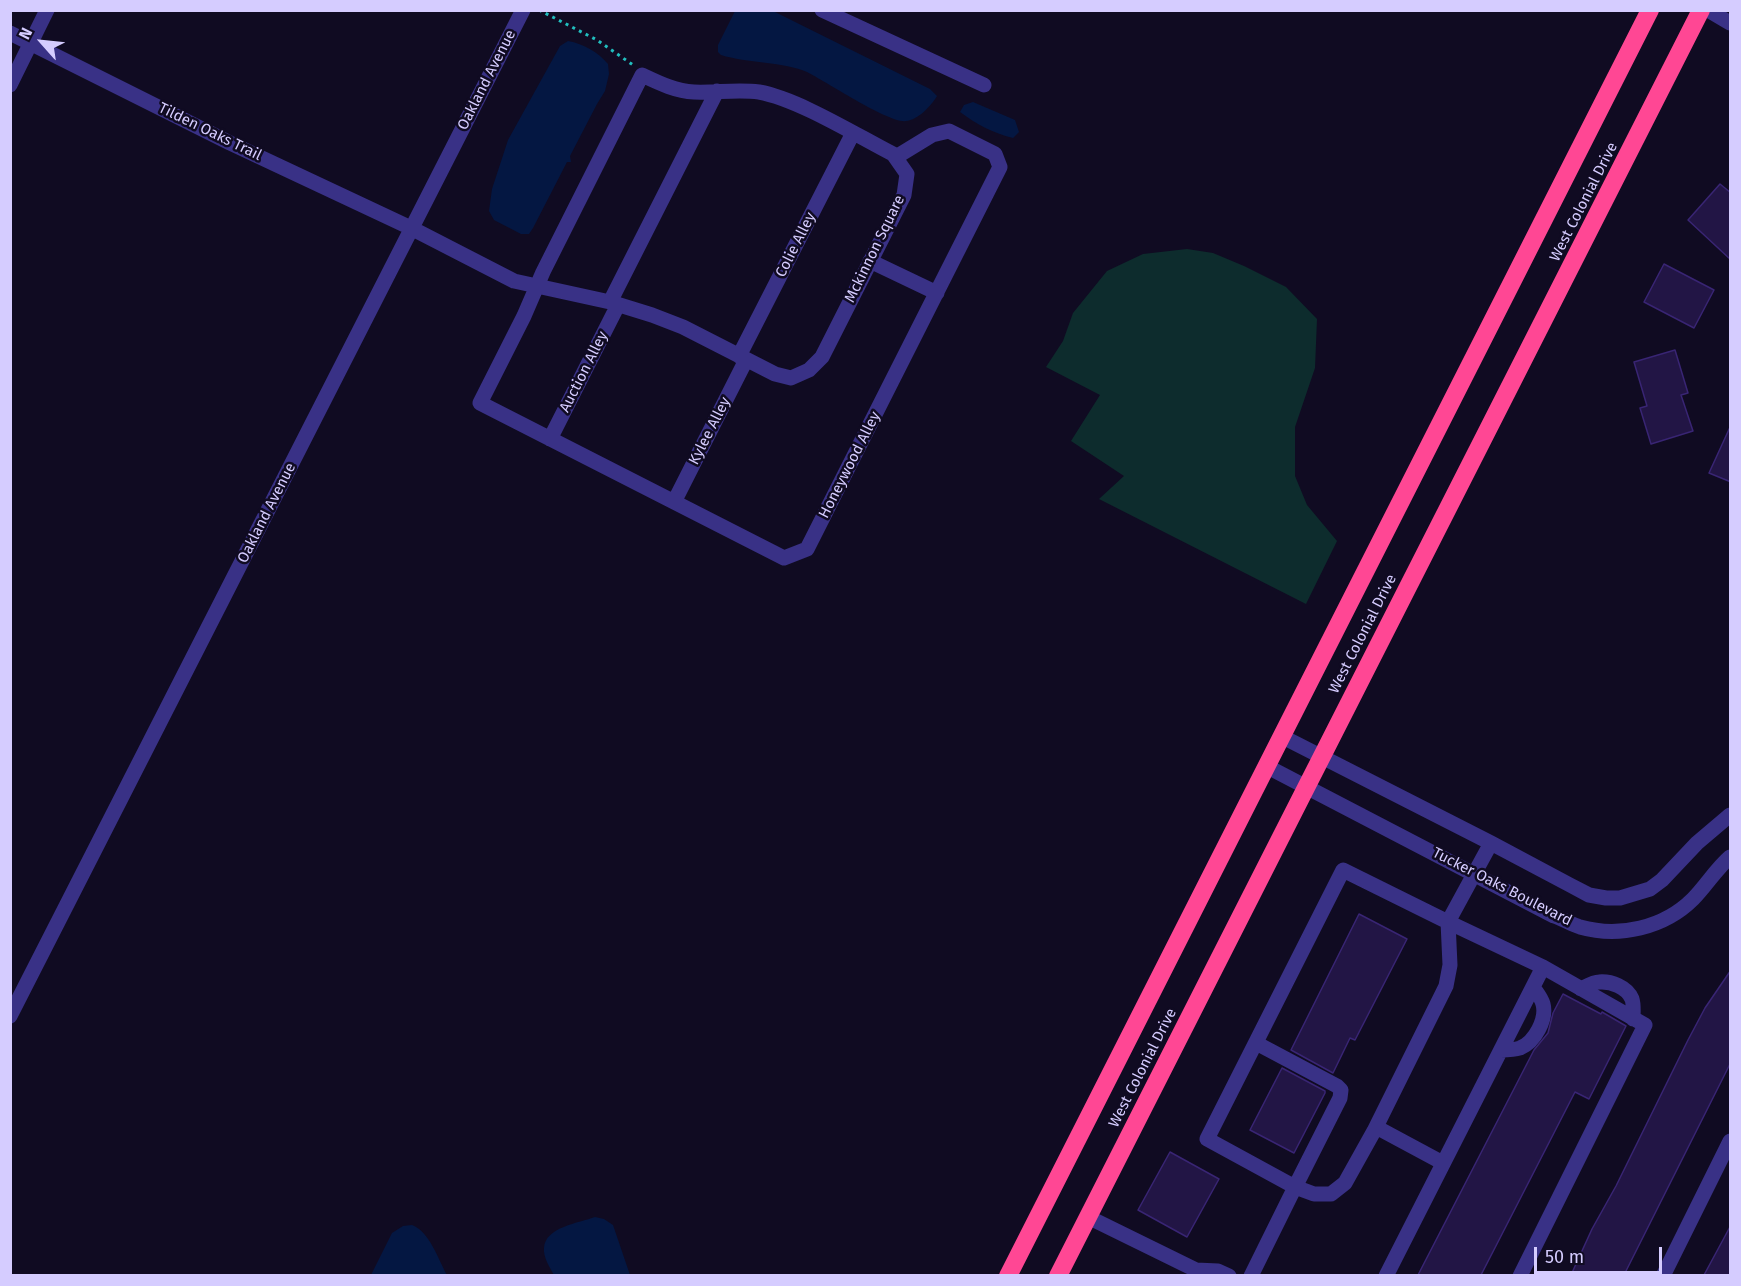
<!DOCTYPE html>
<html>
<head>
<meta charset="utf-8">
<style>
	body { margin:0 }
	#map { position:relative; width:1741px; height:1286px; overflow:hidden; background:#100b22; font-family:"Fira Sans",sans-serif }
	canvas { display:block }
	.frame { position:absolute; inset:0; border:12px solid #d5ccff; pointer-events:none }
	.north { position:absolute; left:12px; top:12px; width:60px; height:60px; -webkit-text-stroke:4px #100b22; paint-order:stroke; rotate:297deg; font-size:16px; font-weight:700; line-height:24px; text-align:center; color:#d5ccff }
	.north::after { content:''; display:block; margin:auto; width:21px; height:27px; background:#d5ccff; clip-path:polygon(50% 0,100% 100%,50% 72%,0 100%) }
	.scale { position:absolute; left:1534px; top:1247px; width:128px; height:27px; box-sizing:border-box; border:3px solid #d5ccff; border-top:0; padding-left:8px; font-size:18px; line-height:21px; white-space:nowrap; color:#d5ccff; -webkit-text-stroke:4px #100b22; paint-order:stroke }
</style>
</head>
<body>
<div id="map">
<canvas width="1741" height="1286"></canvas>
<div class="frame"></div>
<div class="north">N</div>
<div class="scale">50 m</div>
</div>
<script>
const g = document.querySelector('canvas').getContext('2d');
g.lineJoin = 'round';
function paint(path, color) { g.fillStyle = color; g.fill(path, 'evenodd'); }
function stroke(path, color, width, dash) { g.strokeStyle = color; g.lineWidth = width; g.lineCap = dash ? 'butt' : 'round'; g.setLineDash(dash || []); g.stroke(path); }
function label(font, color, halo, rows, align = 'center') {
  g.font = font + ' "Fira Sans",sans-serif'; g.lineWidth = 5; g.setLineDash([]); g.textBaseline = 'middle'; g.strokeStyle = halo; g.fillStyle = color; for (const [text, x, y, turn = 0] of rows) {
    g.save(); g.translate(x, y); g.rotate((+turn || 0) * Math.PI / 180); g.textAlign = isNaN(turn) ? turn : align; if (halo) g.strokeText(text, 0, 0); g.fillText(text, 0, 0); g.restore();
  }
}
const green = new Path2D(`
	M1187,249L1213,253L1244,266L1286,287L1317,319L1315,368L1295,427V476L1307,505L1337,541L1306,604L1099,499L1124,476L1071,441L1100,395L1046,367L1063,341L1073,313L1107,271L1143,254Z`);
const water = new Path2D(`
	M735,11H773L930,89L937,96C931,106 918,120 906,121C890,124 825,81 807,72C785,62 746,63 721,55L718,52V45Z
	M568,41C584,44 598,52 608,64L609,74L605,91L597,104L570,156L571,162H567L533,228L529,234H521L494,220L489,211L492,189L508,140L560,46Z
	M973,102L1015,120L1019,132L1013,138C993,133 976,124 960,112L964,105Z
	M595,1217L604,1219L613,1225L630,1275H554C550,1268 543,1257 544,1248C545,1227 579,1223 595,1217Z
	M412,1225C430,1232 438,1259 447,1275H371L392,1233L403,1226Z`);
const building = new Path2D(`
	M1720,184L1731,193V260L1688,220Z
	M1664,264L1714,290L1694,328L1644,302Z
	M1675,350L1688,393L1681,395L1693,431L1651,444L1640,408L1647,406L1634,362Z
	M1731,425V482L1709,473Z
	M1359,914L1407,939L1355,1040L1350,1038L1333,1073L1291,1050Z
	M1731,970V1062L1624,1275H1571L1592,1229L1616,1186L1688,1040L1705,1008Z
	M1563,994L1601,1014L1602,1012L1626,1026L1589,1099L1575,1092L1481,1275H1418L1534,1050L1548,1033L1553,1013Z
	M1282,1068L1325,1091V1093L1294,1153L1250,1130Z
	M1170,1152L1219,1179L1187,1237L1138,1210Z
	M1731,1225V1275H1704Z`);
const path = new Path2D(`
	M539,10L597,40L633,65`);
const minor = new Path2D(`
	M822,10L984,85
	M1708,10L1730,23
	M10,33L230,143L411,228L514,281L610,302L652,315L683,327L775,374L791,378L809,370L822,357L904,195L907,174L893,154C856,135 798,99 759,92C737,89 715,93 694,92C675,91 659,83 642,75L543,272L524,316L480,403L784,558L807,549L1000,167L995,154L949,131L932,135L896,157
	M10,85L47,10
	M870,261L937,293
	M610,302L717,91
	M739,356L853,133
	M550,439L618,305
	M674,502L746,360
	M1281,736L1491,843L1570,885L1589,895L1606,898H1620L1650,889L1662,880L1697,843L1730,815
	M1266,766L1554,916C1563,919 1571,924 1580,927C1619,938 1664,928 1693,899C1706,886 1716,869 1730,857
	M1581,989C1587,986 1593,982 1599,982C1611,981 1627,987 1632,999C1634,1005 1633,1013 1633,1019
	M10,1016L523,10
	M1256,1043L1337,1086L1341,1090L1340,1098L1295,1187L1314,1194H1331L1345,1183L1374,1131L1446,986L1450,965L1448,922L1543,967L1645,1025L1520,1276
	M1501,1050C1507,1050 1514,1050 1520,1048C1535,1042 1547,1019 1543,1004C1541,997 1536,992 1533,987
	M1376,1127L1443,1163
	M1088,1217L1196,1270L1218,1271L1229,1276
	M1251,1276L1295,1187L1207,1139L1343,870L1448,922L1491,843
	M1386,1276L1543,967
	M1663,1276L1730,1141`);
const highway = new Path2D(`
	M1008,1276L1650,10
	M1058,1276L1701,10`);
const streetNames = [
	["Oakland Avenue",487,80,-63],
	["Tilden Oaks Trail",210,132,26],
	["West Colonial Drive",1584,202,-63],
	["Colie Alley",796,245,-63],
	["Mckinnon Square",875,249,-64],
	["Auction Alley",584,372,-63],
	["Kylee Alley",710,431,-63],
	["Honeywood Alley",850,465,-63],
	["Oakland Avenue",267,513,-63],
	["West Colonial Drive",1363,634,-63],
	["Tucker Oaks Boulevard",1502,887,27],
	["West Colonial Drive",1143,1068,-63]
];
paint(green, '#0d2c2d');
paint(water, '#041742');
paint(building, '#221545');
stroke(building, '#392574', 1.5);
stroke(path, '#21bebe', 3, [3, 4.5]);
stroke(minor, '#393186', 15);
stroke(highway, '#ff4794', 18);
label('15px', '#d5ccff', '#100b22', streetNames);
</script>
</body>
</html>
